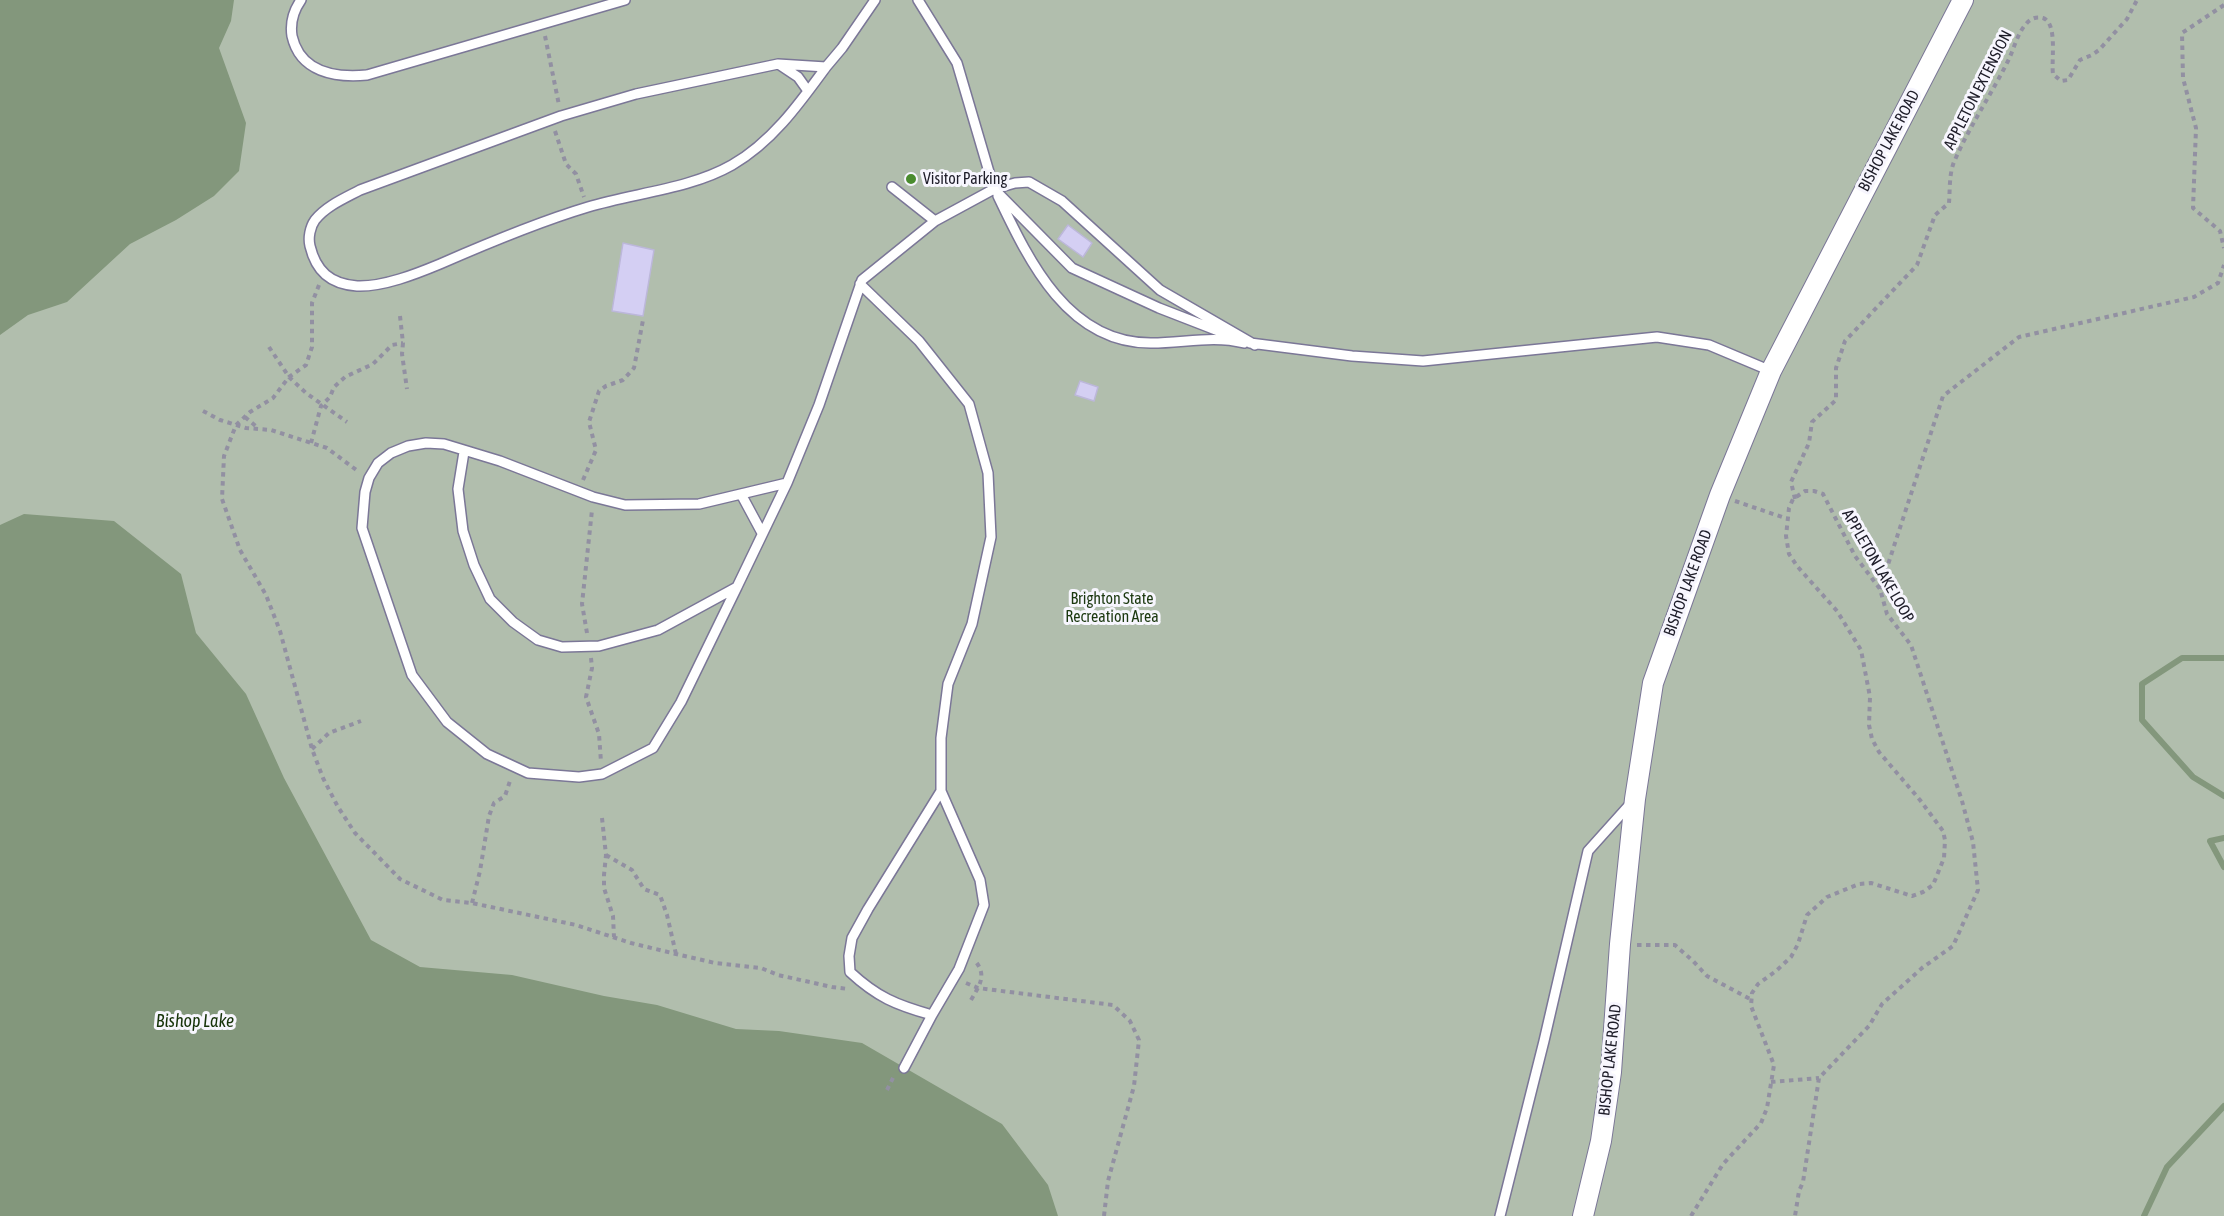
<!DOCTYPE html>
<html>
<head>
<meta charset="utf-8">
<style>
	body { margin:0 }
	canvas { display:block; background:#e9e7fd }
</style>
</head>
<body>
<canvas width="2224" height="1216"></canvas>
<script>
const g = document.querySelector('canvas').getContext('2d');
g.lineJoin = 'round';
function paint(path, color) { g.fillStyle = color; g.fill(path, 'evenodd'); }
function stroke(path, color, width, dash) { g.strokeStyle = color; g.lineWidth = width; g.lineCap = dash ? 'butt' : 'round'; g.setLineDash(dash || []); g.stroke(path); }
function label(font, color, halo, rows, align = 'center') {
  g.font = font + ' "Asap Condensed",sans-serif'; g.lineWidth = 6; g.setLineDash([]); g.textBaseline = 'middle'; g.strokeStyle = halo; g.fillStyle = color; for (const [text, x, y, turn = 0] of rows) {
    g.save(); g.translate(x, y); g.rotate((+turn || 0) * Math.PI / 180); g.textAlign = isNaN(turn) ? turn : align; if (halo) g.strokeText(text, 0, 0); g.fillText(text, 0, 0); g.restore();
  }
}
const green = new Path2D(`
	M0,0H2224V1216H0Z`);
const water = new Path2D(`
	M0,0H234L231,21L219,48L246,123L239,171L214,196L176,220L130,244L67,302L28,315L0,335Z
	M24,514L114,521L181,574L196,633L246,694L284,778L371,940L420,967L512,975L604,996L657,1005L736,1029L779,1031L862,1043L1002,1124L1048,1185L1058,1216H0V525Z`);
const stream = new Path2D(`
	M2224,658H2182L2142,684V720L2193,777L2224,796
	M2224,838L2210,841L2224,867
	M2144,1216L2167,1167L2224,1106`);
const building = new Path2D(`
	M1068,225L1092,243L1083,257L1058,239Z
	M623,243L654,250L643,316L612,311Z
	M1080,381L1098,387L1094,401L1075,395Z`);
const path = new Path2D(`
	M2224,5L2182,33L2183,78L2196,128L2193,208L2220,231L2224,248
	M545,36L559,105
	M555,131L566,164L576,174L584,197
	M319,285L312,303V347L306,365L289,377L273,398L250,412L236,425L224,456L222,499L240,550L266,595L280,631L312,749L323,778L338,807L355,833L400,879L443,900L472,903L576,925L631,943L676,954L715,963L761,968L778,975L832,987L848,989
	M400,316L403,343L402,354L407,389
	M269,347L289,377L306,393L347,422
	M203,411L220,420L246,428L271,430L327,448L359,472
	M245,417L258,428
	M311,443L321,406L330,397L334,387L345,377L373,364L392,345L403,343
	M583,480L596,450L589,422L599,391L606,386L623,380L634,368L643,320
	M1795,499L1791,482L1809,443L1812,422L1836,400V368L1845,341L1917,265L1935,215L1949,203C1950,191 1949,174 1954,162C1969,127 1991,95 2008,61C2014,49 2017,34 2026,24C2030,19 2036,16 2043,18C2058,23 2051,61 2053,74L2061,81L2068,80L2080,60L2092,55L2099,50L2127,19L2137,0
	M1735,501L1788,519
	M1880,589L1943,396L2019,337L2194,297L2218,283L2224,265
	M587,633L582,604L592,510
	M591,658L592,668L586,697L599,734L601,762
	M312,749L329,733L361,721
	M602,818L606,855L604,875V888L613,916L614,937
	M606,855L632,870L644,889L660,895L667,915L676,954
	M472,903L480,871L489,816L494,803L505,796L511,778
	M1637,945H1675L1693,961L1707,976L1750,999
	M966,983L978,988L1113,1005L1130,1021L1139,1040L1134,1086L1108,1181L1104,1216
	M971,1000C979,986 987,976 976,962
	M1771,1082L1819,1078
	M887,1090L894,1076
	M1691,1216L1723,1164L1761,1123L1767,1108L1774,1065L1751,1006L1752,993L1758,984L1776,971L1791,957L1798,944L1807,915L1827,897L1859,884L1871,883L1912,896L1923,892L1933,885L1944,858L1945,840L1943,831L1920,800L1879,752L1872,739L1869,725L1870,697L1861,650L1837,611L1797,566L1789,554L1786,536L1789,508L1793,499L1805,491H1814L1823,494L1855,556L1880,589L1887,614L1911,645L1962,801L1973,842L1978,890L1953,946L1922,968L1882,1004L1869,1026L1819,1078L1803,1182L1799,1191L1795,1216`);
const lane = new Path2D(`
	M301,0C294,10 290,23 292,36C300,72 335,78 367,75L625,0
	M918,0L957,63L994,189L1072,268L1159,308L1226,334
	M778,64L826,67C799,104 772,142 732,165C690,189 634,193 588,207C538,222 488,243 440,264C416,274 383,287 357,286C330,284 316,271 310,246C308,238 310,227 315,220C326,206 345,198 360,190L561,116L636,94Z
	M780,65L798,77L808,91
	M826,67L842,48L875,0
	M892,187L935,221
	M998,196C1029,261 1068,344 1152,343C1184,343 1213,335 1244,343
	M860,284L919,341L969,404L988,473L991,537L972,624L948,684L941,738V791
	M1250,343L1352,356L1423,361L1657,337L1709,345L1771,371
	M464,452L458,489L463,531L474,565L490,599L513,622L538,640L562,647L599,646L658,630L737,587L787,483L819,405L862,280L935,221L994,189L1015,183L1029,182L1062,201L1160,290L1255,345
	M741,494L762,533
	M737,587L681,702L653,748L602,774L579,777L528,773L487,754L447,722L412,675L362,528L365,492L369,478L378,463L391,453L408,446L426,443L444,444L500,461L593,497L625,505L699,504L787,483
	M941,791L980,880L984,905L959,969L932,1015C896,1005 877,997 850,972L849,956L852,938L868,909Z
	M904,1068L932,1015
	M1500,1216L1544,1041L1588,851L1632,802`);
const street = new Path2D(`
	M1583,1216L1601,1141L1611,1072L1620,944L1635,799L1653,683L1720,495L1771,371L1963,0`);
const markers = [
	[911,179,6,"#4a8c2e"]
];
const streetNames = [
	["APPLETON EXTENSION",1978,90,-63],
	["BISHOP LAKE ROAD",1889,141,-62],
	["APPLETON LAKE LOOP",1878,566,60],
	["BISHOP LAKE ROAD",1688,583,-70],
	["BISHOP LAKE ROAD",1610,1060,-84]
];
const poiNames = [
	["Visitor Parking",923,179]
];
const parkNames = [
	["Brighton State",1112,599],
	["Recreation Area",1112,617]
];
const waterNames = [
	["Bishop Lake",195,1021]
];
paint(green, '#b1bead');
paint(water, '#83977c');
stroke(stream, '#83977c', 6);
paint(building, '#d4cff3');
stroke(building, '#bcb7da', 1.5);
stroke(lane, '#7b7797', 12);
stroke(street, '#7b7797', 22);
stroke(path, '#9290a2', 4, [4.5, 4.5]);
stroke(lane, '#fff', 9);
stroke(street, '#fff', 20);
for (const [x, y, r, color] of markers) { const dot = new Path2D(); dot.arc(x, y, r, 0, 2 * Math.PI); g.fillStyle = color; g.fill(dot); stroke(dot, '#f7f6fe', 2); }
label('16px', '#1d1c28', '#f7f6fe', streetNames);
label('16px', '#1d1c28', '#f7f6fe', poiNames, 'left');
label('16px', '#1b380f', '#f7f6fe', parkNames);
label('italic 18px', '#163309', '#f7f6fe', waterNames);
</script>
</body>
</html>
